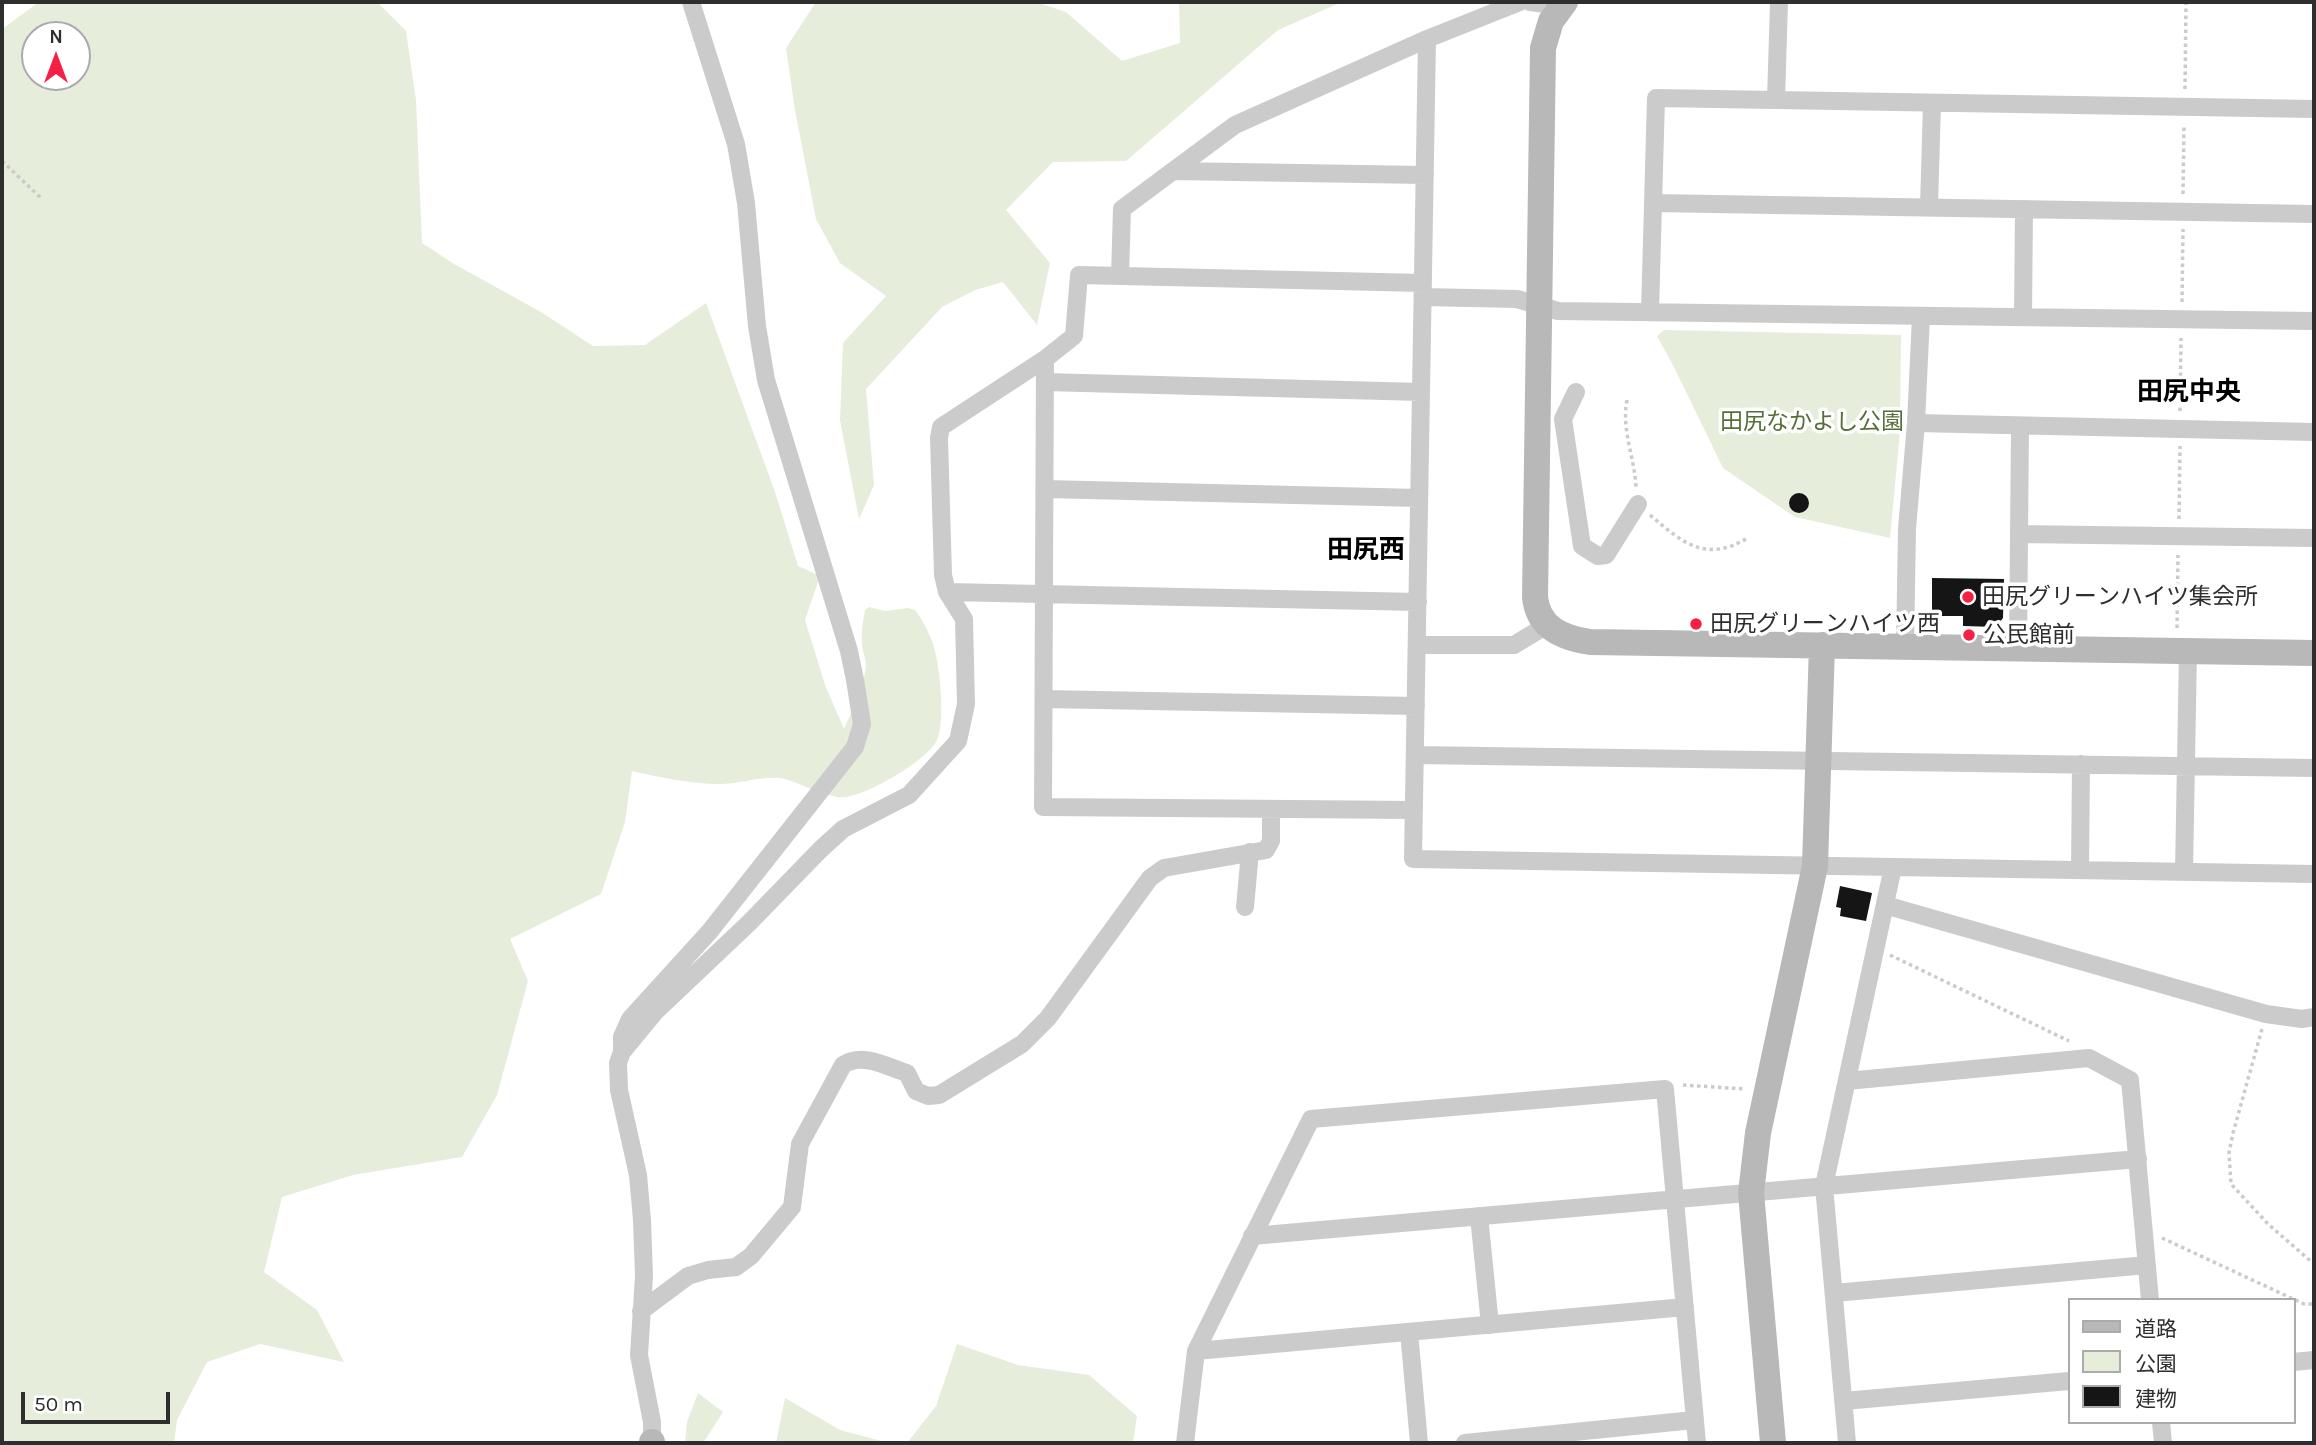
<!DOCTYPE html>
<html>
<head>
<meta charset="utf-8">
<style>
	body { margin:0 }
	#map { position:relative; width:2316px; height:1445px; overflow:hidden; background:#fff; font-family:Karla,"Noto Sans JP",sans-serif }
	canvas { display:block }
	.frame { position:absolute; inset:0; border:4px solid #2e2e2e; pointer-events:none }
	.legend { position:absolute; left:2068px; top:1298px; width:228px; height:126px; box-sizing:border-box; background:#fff; border:2px solid #ababab; margin:0; padding:9px 12px; list-style:none; font-size:21px; color:#2e2e2e }
	.legend li { display:flex; align-items:center; gap:14px; height:35px }
	.legend b { width:35px; border:2px solid #ababab }
	.north { position:absolute; left:21px; top:21px; width:70px; height:70px; box-sizing:border-box; background:#fff; border:2px solid #ababab; border-radius:50%; rotate:0deg; font-size:19px; font-weight:700; line-height:28px; text-align:center; color:#2e2e2e }
	.north::after { content:''; display:block; margin:auto; width:24px; height:32px; background:#f71f44; clip-path:polygon(50% 0,100% 100%,50% 72%,0 100%) }
	.scale { position:absolute; left:21px; top:1392px; width:149px; height:32px; box-sizing:border-box; border:4px solid #2e2e2e; border-top:0; padding-left:9px; font-size:21px; line-height:24px; white-space:nowrap; color:#2e2e2e; -webkit-text-stroke:5px #fff; paint-order:stroke }
</style>
</head>
<body>
<div id="map">
<canvas width="2316" height="1445"></canvas>
<div class="frame"></div>
<ul class="legend">
<li><b style="height:9px;background:#b8b8b8"></b>道路</li>
<li><b style="height:19px;background:#e6edda"></b>公園</li>
<li><b style="height:19px;background:#151515"></b>建物</li>
</ul>
<div class="north">N</div>
<div class="scale">50 m</div>
</div>
<script>
const g = document.querySelector('canvas').getContext('2d');
g.lineJoin = 'round';
function paint(path, color) { g.fillStyle = color; g.fill(path, 'evenodd'); }
function stroke(path, color, width, dash) { g.strokeStyle = color; g.lineWidth = width; g.lineCap = dash ? 'butt' : 'round'; g.setLineDash(dash || []); g.stroke(path); }
function label(font, color, halo, rows, align = 'center') {
  g.font = font + ' Karla,"Noto Sans JP",sans-serif'; g.lineWidth = 7; g.setLineDash([]); g.textBaseline = 'middle'; g.strokeStyle = halo; g.fillStyle = color; for (const [text, x, y, turn = 0] of rows) {
    g.save(); g.translate(x, y); g.rotate((+turn || 0) * Math.PI / 180); g.textAlign = isNaN(turn) ? turn : align; if (halo) g.strokeText(text, 0, 0); g.fillText(text, 0, 0); g.restore();
  }
}
const green = new Path2D(`
	M39,2H377L406,31L416,100L422,243L454,264L541,312L593,346L645,345L706,303L775,492L798,566L820,576L805,620L825,685L844,729C851,714 865,683 866,666C866,658 862,651 862,643C861,632 863,621 865,610L869,607L885,611L908,608L915,610C923,621 930,634 934,647C940,667 946,725 936,742C924,762 869,794 846,797C832,800 800,783 785,779C766,774 737,785 716,784C687,783 659,777 632,771L625,822L601,894L510,939L528,981L497,1095L462,1157L353,1175L282,1197L264,1272L317,1310L344,1362L260,1344L207,1362L177,1420L174,1443H2V29ZM35,35H77V77H35Z
	M816,2H1036L1066,12L1122,61L1180,43L1179,2H1342L1278,30L1126,161L1053,162L1006,210L1050,263L1037,325L1003,282L975,290L942,307L866,389L874,485L859,519L840,420L843,343L886,296L840,263L816,219L795,110L786,48Z
	M1664,330L1901,335L1900,431L1890,538L1795,517L1723,468L1675,369L1657,336Z
	M957,1344L1018,1365L1089,1375L1137,1416L1133,1443H907L936,1406Z
	M698,1393L723,1412L703,1443H685L687,1422Z
	M785,1398L840,1430L889,1443H776Z`);
const building = new Path2D(`
	M1789 503a10 10 0 1 1 20 0a10 10 0 1 1-20 0Z
	M1932,578L2004,579L2003,618L1996,627L1963,626V616H1932Z
	M1840,886L1872,893L1866,921L1840,916L1841,908L1836,907Z`);
const path = new Path2D(`
	M2185,89L2186,2
	M2,161L41,198
	M2183,194L2184,124
	M2182,302L2183,229
	M1627,400C1621,430 1635,458 1636,488
	M2180,411L2181,338
	M1650,515C1683,543 1706,564 1749,537
	M2179,519L2180,446
	M2177,628L2178,555
	M1890,955L2069,1041
	M2262,1029L2233,1133L2229,1153L2231,1184L2268,1224L2314,1264
	M1683,1085L1745,1089
	M2162,1238L2304,1304H2314`);
const street = new Path2D(`
	M1530,2L1560,6
	M1427,39L1413,859L2314,874
	M1776,100L1779,2
	M1173,171L1235,125L1427,39L1520,2
	M1654,203L2314,214
	M1929,207L1932,103
	M1120,276L1122,209L1173,171L1425,175
	M1423,297L1517,299L1558,311L2314,321
	M1650,312L1656,98L2314,109
	M2023,317L2024,209
	M1045,359L1043,807L1414,810
	M1045,382L1421,392
	M1576,392L1563,419L1582,546L1598,556L1606,555L1638,504
	M1916,423L2314,432
	M1045,489L1419,498
	M2019,534L2314,538
	M947,592L1418,602
	M1417,645H1514L1547,625
	M1905,647L1907,529L1916,423L1921,316
	M2018,648L2020,426
	M1044,699L1416,706
	M1415,755L2314,768
	M2080,870L2081,764
	M2184,872L2188,651
	M1885,905L2266,1014L2302,1019L2314,1017
	M1245,907L1250,852
	M622,1052V1037L630,1019L710,931L855,747L862,724L855,680L849,651L766,380L757,326L746,203L736,144L691,2
	M1847,1081L2089,1058L2130,1080L2150,1300
	M1479,1216L1490,1325
	M1252,1236L2138,1159
	M1834,1293L2147,1265
	M641,1311L688,1276L708,1270L736,1267L751,1256L792,1207L800,1144L843,1065C863,1052 887,1067 907,1073L916,1091L928,1096L939,1095L1022,1044L1048,1018L1150,878L1164,868L1266,850L1271,841V809
	M1409,1332L1419,1443
	M1196,1351L1685,1307
	M2293,1362L2314,1360
	M1844,1401L2069,1381
	M2161,1422L2163,1443
	M652,1442V1422L639,1355L644,1276L642,1220L638,1175L619,1090L618,1063L622,1052L655,1012L749,923L820,850L843,829L909,795L958,741L966,704L964,619L947,592L943,575L939,438L941,427L1045,359L1074,336L1079,275L1423,283
	M1185,1443L1196,1351L1311,1119L1665,1089L1697,1443
	M1465,1443L1694,1420
	M1847,1443L1824,1186L1893,867`);
const secondary = new Path2D(`
	M1565,2L1551,21L1543,48L1535,597C1538,628 1563,638 1590,642L2314,653
	M652,1443V1442
	M1773,1443L1751,1193L1758,1133L1815,866L1822,645`);
const markers = [
	[1968,597,7,"#f71f44"],
	[1696,624,7,"#f71f44"],
	[1969,635,7,"#f71f44"]
];
const parkNames = [
	["田尻なかよし公園",1812,422]
];
const poiNames = [
	["田尻グリーンハイツ集会所",1982,597],
	["田尻グリーンハイツ西",1710,624],
	["公民館前",1983,635]
];
const quarterNames = [
	["田尻中央",2189,393],
	["田尻西",1366,551]
];
paint(green, '#e6edda');
paint(building, '#151515');
stroke(path, '#cbcbcb', 3.5, [3.5, 3.5]);
stroke(street, '#cbcbcb', 18);
stroke(secondary, '#b8b8b8', 26);
for (const [x, y, r, color] of markers) { const dot = new Path2D(); dot.arc(x, y, r, 0, 2 * Math.PI); g.fillStyle = color; g.fill(dot); stroke(dot, '#fff', 2.5); }
label('23px', '#566e37', '#fff', parkNames);
label('23px', '#2e2e2e', '#fff', poiNames, 'left');
label('bold 26px', '#000', '#fff', quarterNames);
</script>
</body>
</html>
